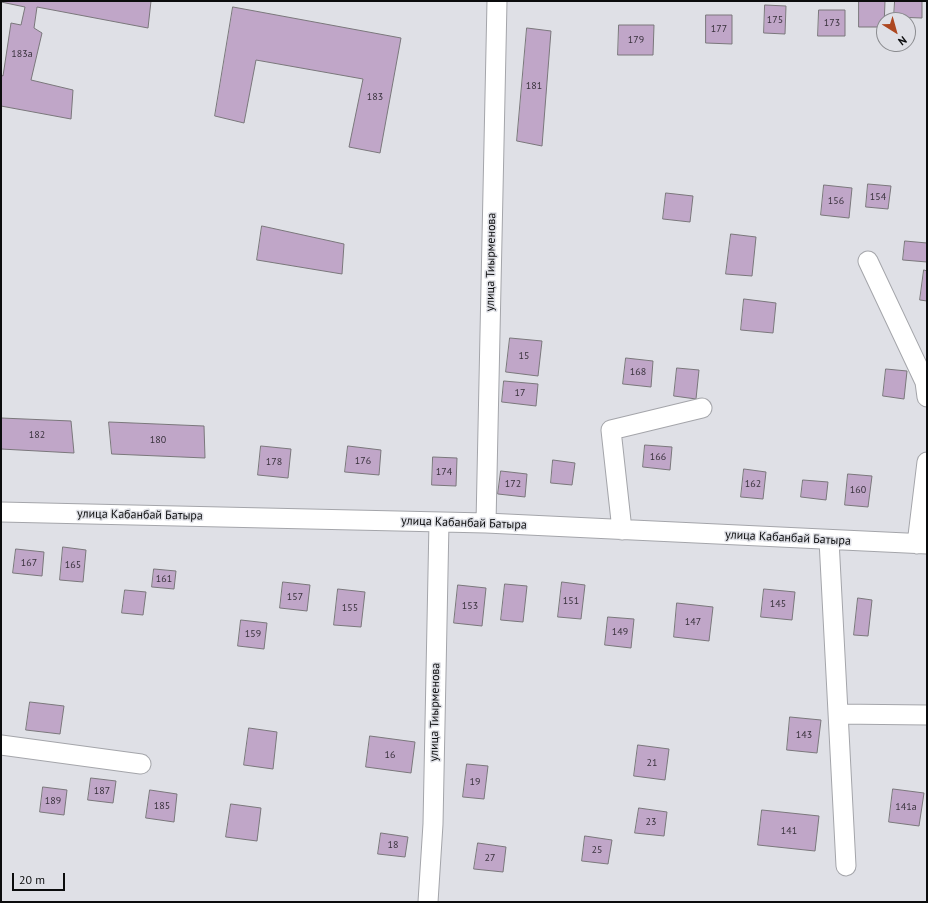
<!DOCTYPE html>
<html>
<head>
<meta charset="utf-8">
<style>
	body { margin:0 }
	#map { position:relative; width:928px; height:903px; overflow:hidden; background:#dfe0e6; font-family:"PT Sans",sans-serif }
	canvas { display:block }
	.frame { position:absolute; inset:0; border:2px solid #0b0c0d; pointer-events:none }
	.north { position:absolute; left:876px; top:12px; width:40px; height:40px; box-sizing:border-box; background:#dfe0e6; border:1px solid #8a8b8f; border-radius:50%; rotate:143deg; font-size:11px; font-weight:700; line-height:16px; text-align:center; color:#0b0c0d }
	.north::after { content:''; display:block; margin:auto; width:14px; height:18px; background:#ad4720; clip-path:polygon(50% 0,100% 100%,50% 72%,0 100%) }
	.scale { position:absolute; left:12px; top:873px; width:53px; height:18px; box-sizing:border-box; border:2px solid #0b0c0d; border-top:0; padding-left:5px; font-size:12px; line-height:14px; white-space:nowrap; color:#0b0c0d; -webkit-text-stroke:3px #dfe0e6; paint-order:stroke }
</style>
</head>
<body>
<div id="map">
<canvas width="928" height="903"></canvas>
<div class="frame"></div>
<div class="north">N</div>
<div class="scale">20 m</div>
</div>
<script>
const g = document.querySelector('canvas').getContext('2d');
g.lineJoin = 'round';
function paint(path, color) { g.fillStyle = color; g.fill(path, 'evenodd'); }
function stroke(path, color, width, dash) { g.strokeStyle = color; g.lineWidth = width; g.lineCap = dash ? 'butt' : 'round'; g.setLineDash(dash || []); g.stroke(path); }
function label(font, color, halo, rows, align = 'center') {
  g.font = font + ' "PT Sans",sans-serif'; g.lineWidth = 3; g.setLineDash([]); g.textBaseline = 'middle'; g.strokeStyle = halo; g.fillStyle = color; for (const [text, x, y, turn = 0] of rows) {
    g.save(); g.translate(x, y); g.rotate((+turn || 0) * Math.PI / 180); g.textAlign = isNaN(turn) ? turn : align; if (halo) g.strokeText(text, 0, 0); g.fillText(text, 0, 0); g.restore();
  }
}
const building = new Path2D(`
	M1,1H151L148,28L37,7L34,28L42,33L31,80L73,90L71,119L1,106V75L3,76L11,23L21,25L25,7L1,2Z
	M859,1H885L884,27H859Z
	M895,1H922V18L894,17Z
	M765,5L786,6L785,34L764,33Z
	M233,7L401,38L380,153L349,147L363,79L256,60L244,123L215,116Z
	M819,10H845V36H818Z
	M706,15H732V44L706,43Z
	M619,25H654L653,55H618Z
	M527,28L551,31L542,146L517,141Z
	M868,184L891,186L888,209L866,207Z
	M824,185L852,188L849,218L821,215Z
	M666,193L693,196L690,222L663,219Z
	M262,226L344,244L342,274L257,260Z
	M731,234L756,237L752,276L726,274Z
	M905,241L927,243V262L903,260Z
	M924,270L927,271V301L920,300Z
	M744,299L776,303L773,333L741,330Z
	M510,338L542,341L538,376L506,372Z
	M626,358L653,361L651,387L623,384Z
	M677,368L699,370L696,399L674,396Z
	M886,369L907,371L904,399L883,396Z
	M504,381L538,384L536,406L502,402Z
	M1,418L71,421L74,453L1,449Z
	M109,422L204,426L205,458L112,454Z
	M645,445L672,447L670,470L643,467Z
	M261,446L291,449L288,478L258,475Z
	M348,446L381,450L379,475L345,472Z
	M433,457L457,458L456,486L432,485Z
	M553,460L575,463L572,485L551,483Z
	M744,469L766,472L763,499L741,497Z
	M501,471L527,474L525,497L498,494Z
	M848,474L872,476L868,507L845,505Z
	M803,480L828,482L826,500L801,497Z
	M63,547L86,550L83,582L60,580Z
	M16,549L44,552L42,576L13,573Z
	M154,569L176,571L174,589L152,587Z
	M283,582L310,585L307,611L280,608Z
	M562,582L585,585L581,619L558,617Z
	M505,584L527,586L523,622L501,620Z
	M458,585L486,588L482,626L454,623Z
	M338,589L365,592L361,627L334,625Z
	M764,589L795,592L792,620L761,617Z
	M125,590L146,592L143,615L122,613Z
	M858,598L872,600L868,636L854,635Z
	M677,603L713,607L709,641L674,637Z
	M608,617L634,619L631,648L605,645Z
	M241,620L267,623L264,649L238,646Z
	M30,702L64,706L60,734L26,730Z
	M790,717L821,720L817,753L787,750Z
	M249,728L277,732L273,769L244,765Z
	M370,736L415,742L411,773L366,767Z
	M638,745L669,749L665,780L634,776Z
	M467,764L488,766L484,799L463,797Z
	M91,778L116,781L113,803L88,800Z
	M43,787L67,790L64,815L40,812Z
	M893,789L924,793L919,826L889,822Z
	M150,790L177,794L174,822L146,818Z
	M231,804L261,808L257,841L226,837Z
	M639,808L667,812L664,836L635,833Z
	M762,810L819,816L815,851L758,845Z
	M381,833L408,837L405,857L378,854Z
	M585,836L612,840L608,864L582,861Z
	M478,843L506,847L503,872L474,869Z`);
const minor = new Path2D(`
	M868,261L925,382L927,397
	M1,512L486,523L927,544
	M486,523L497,1
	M622,530L611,430L702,408
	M829,540L846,866
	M917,544L927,462
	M838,714L927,715
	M1,745L141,764
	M428,902L433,824L439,522`);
const numberNames = [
	["175",775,20],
	["173",832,23],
	["177",719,29],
	["179",636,40],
	["183а",22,54],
	["181",534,86],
	["183",375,97],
	["154",878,197],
	["156",836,201],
	["15",524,356],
	["168",638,372],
	["17",520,393],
	["182",37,435],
	["180",158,440],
	["166",658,457],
	["176",363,461],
	["178",274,462],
	["174",444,472],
	["172",513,484],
	["162",753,484],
	["160",858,490],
	["167",29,563],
	["165",73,565],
	["161",164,579],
	["157",295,597],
	["151",571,601],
	["145",778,604],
	["153",470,606],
	["155",350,608],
	["147",693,622],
	["149",620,632],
	["159",253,634],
	["143",804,735],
	["16",390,755],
	["21",652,763],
	["19",475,782],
	["187",102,791],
	["189",53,801],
	["185",162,806],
	["141а",906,807],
	["23",651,822],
	["141",789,831],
	["18",393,845],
	["25",597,850],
	["27",490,858]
];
const streetNames = [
	["улица Тиырменова",491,262,-89],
	["улица Кабанбай Батыра",140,515,1],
	["улица Кабанбай Батыра",464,523,2],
	["улица Кабанбай Батыра",788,538,3],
	["улица Тиырменова",435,712,-89]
];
paint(building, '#c0a6c8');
stroke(building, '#7a777b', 1);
stroke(minor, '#a4a5aa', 21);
stroke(minor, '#fff', 19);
label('10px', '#38323c', null, numberNames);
label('12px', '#0b0c0d', '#dfe0e6', streetNames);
</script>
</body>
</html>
